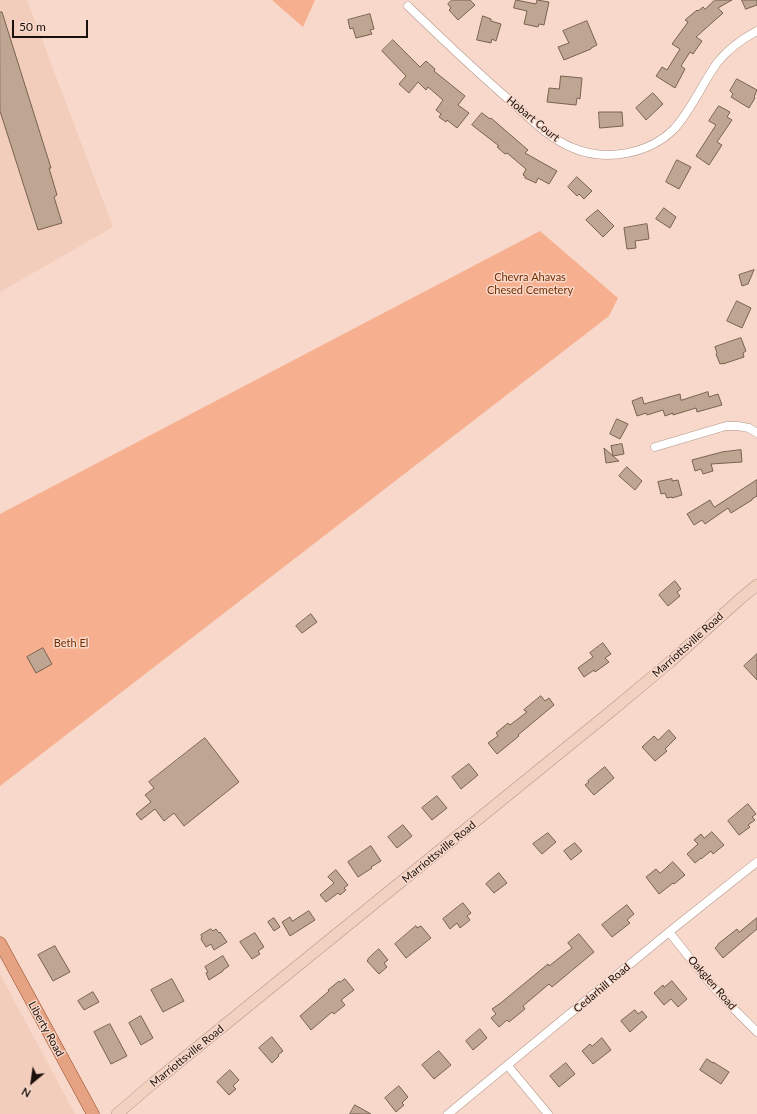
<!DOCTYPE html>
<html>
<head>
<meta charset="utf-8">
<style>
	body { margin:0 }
	#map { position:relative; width:757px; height:1114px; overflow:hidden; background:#f7d8ca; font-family:Lato,sans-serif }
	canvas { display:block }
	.north { position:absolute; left:12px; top:1062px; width:40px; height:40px; -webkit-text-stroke:3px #f7d8ca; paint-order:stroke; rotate:209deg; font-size:11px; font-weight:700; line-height:16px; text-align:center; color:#1b110c }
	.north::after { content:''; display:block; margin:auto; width:14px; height:18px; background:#1b110c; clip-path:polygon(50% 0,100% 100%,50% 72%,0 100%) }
	.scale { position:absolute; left:12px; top:20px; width:76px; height:18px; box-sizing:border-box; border:2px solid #1b110c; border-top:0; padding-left:5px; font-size:12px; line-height:14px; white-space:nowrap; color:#1b110c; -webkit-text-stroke:3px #f7d8ca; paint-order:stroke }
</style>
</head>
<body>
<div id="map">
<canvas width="757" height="1114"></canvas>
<div class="north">N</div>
<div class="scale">50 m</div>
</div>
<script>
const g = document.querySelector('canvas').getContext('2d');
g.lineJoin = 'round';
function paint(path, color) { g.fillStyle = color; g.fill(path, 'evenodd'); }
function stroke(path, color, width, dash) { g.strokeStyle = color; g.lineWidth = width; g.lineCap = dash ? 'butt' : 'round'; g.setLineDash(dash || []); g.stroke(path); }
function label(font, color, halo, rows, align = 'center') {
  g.font = font + ' Lato,sans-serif'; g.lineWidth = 3; g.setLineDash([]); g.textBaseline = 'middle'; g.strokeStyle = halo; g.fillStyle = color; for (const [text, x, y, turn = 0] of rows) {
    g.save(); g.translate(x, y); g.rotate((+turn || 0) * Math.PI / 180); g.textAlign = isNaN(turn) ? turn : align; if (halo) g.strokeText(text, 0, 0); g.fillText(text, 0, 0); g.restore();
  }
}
const built = new Path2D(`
	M0,0H27L113,227L0,292Z
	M0,974L75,1114H0Z`);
const green = new Path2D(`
	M272,0H315L303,27Z
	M540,231L618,298L609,316L0,786V514Z`);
const building = new Path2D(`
	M452,0H470L475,5L458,20L449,10L451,8L448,4Z
	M516,0L536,4L537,0L549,2L544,25L539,24L538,27L524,24L527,11L514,8Z
	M715,0H732L718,8L723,13L696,37L702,41L693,54L690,52L681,66L685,69L675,88L656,76L662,67L667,70L680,49L672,44L688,22L685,20L697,10L698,11L703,7L705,9Z
	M742,0H757V5L746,9Z
	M0,12H2L51,168H49L57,195L54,197L62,223L38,230L0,111Z
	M370,14L374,29L370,30L372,34L356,38L353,28L350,29L348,20Z
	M483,16L491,19V21L501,24L496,41L492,39L491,43L477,40Z
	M587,21L597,45L591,48V49L564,60L558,47L569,43L563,31Z
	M393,40L420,67L426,61L435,69L434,71L465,96L458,105L469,113L457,128L447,120L446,122L439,117L441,114L436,110L443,100L428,87L426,90L418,82L409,93L399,84L406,76L382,51Z
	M561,76L582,78L580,99L577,98L576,105L547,102L549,88L559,89Z
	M737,79L757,90L754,97L755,98L749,108L731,97L733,94L730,91Z
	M653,93L663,104L646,120L636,108Z
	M719,106L730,112L727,117L732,120L717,142L722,145L709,165L696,156L716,125L709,121Z
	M599,112H622L623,126L600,128Z
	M482,113L490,119L491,118L528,150L525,153L557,171L549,184L538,178L536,183L525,178V176L523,175L526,169L507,153L505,154L497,147L499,146L472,125Z
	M677,160L691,167L679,189L666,182Z
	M577,177L592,191L584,199L579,194L577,196L568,187Z
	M664,208L676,217L670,228L656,219Z
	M598,210L614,226L603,237L586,220Z
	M647,224L649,239L635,241L636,248L627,249L624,228Z
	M754,270L748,284L742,286L739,275Z
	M737,301L751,308L742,328L727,321Z
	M741,338L746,351L743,353L744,357L723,364V363L720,364L716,354L717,353L715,347Z
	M708,392L709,397L718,394L722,405L697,412L696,408L673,415V413L665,416L663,410L647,415L646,413L637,416L632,401L642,397L644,404L680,394L681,400Z
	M617,419L628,424L620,439L610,434Z
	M622,444L624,454L613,456L619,461L606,463L604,448L613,456L611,446Z
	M741,450L742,462L711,464L713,471L703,474L701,469L695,471L692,460L722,452Z
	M627,467L642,481L635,490L619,476Z
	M672,479V481L678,480L682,495L672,498V497L667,498L665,493L661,494L658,482Z
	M757,480V496L752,499V500L731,513L728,508L705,524L702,520L694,525L687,514L710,500L714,507Z
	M675,581L681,589L677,592L680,596L668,606L659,595Z
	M311,614L317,622L302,633L296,626Z
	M603,643L611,654L605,658L609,662L595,672L594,670L584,677L578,668L593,657L590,653Z
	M43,648L52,664L36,673L27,657Z
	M757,654V680L744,666Z
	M541,696L545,701L549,698L554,705L518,735L519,736L497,754L488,743L498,736L496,733L508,723L510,725L527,712L524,710Z
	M669,730L676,738L665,749L667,751L655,761L642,747L654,736L658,740Z
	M205,738L239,782L184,826L174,813L164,821L155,809L141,820L136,814L151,802L145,795L154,788L149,782Z
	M469,764L478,775L461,789L452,777Z
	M605,767L614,778L594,795L585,785L589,782L588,781Z
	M437,796L447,808L432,820L422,808Z
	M748,804L756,814L752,817L755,820L748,825L750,827L739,835L728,821Z
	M403,825L412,836L397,848L388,837Z
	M712,832L724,845L713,854L711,851L701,859V858L695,863L687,854L698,844L694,840L701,834L704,838Z
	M548,833L556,842L542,854L533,844Z
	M575,843L582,851L571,860L564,851Z
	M371,846L381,861L371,867L372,868L358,877L348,862Z
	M673,862L685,875L674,884L673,883L659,894L646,877L656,869L660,873Z
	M336,870L348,885L344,888L346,890L340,895L338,893L326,902L320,895L334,883L328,877Z
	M499,873L507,883L494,893L486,884Z
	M463,903L471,913L467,916L470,920L460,928L457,923L450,929L443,919Z
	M627,905L634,914L627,920L630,923L612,937L602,925Z
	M309,911L315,920L290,936L282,922L290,917L292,921Z
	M274,918L280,927L274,931L268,922Z
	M757,918V929L723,958L715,948L718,945V944L737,929L739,932Z
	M416,926L417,928L421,926L431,938L406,958L395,944Z
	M211,929L213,931L216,929L219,933L220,932L227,942L214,950L211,944L206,947L201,939L202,937L201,935Z
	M255,933L264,947L258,951L260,954L252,959L240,942Z
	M579,934L594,952L552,987L549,984L523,1006L525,1009L509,1022L507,1020L499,1027L491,1018L496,1014L492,1009L502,1002L548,964L549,966L572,948L568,943Z
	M55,946L70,972L53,981L38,955Z
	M379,949L388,960L384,963L387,967L379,974L367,961L368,960V959Z
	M223,956L229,966L223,970V971L209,980L206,973L208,972L205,967Z
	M172,979L184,1001L163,1012L151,990Z
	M345,979L354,990L341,1000L345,1005L334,1014L332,1012L311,1030L300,1016L329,991L328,990L339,981L340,982Z
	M672,981L687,999L678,1007L671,999L664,1005L654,993L663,985L664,987Z
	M93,992L99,1002L84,1010L78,1001Z
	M635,1010L638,1014L642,1011L647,1017L630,1032L621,1021Z
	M141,1016L153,1038L141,1045L129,1023Z
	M110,1024L127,1056L111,1064L94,1032Z
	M480,1029L487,1038L473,1050L466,1041Z
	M272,1037L283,1051L278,1055L279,1056L272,1063L259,1048Z
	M602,1038L611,1050L593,1064L582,1051L590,1044L592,1046Z
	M439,1051L451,1065L434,1079L422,1065Z
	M707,1059L713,1063V1062L729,1072L721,1084L700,1070Z
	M566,1063L575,1074L559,1087L550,1076Z
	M230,1070L239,1080L233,1086L236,1089L229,1095L217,1082Z
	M399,1086L408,1097L402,1103L404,1105L396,1112L385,1098Z
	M355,1105L371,1114H350Z`);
const minor = new Path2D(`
	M408,6C443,40 478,73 515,105C533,121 550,139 573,148C606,162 649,154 674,129C692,109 702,84 717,63C728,49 742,39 757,31
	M655,447L726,426H738L749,428L757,433
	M669,932L709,982L733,1008L757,1032
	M508,1066L548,1114
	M448,1114L669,932L757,862`);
const secondary = new Path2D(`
	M117,1114L152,1084L615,708L670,662L740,599L757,585`);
const primary = new Path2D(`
	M0,943L93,1114`);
const streetNames = [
	["Hobart Court",533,119,39],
	["Marriottsville Road",688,645,-42],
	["Marriottsville Road",439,852,-39],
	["Oakglen Road",712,983,49],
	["Cedarhill Road",602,988,-40],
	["Liberty Road",46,1029,61],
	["Marriottsville Road",187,1056,-39]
];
const parkNames = [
	["Chevra Ahavas",530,277],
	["Chesed Cemetery",530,290],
	["Beth El",71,643]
];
paint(built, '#f3cdbb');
paint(green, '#f7b08f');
paint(building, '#bea692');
stroke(building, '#786250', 1);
stroke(minor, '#b39689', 9);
stroke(secondary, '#b39689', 12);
stroke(primary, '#934824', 13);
stroke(minor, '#fff', 8);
stroke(secondary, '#f2d1c1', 11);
stroke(primary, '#e5a383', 12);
label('11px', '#1b110c', '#f7d8ca', streetNames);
label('11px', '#742f00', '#f7d8ca', parkNames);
</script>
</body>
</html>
